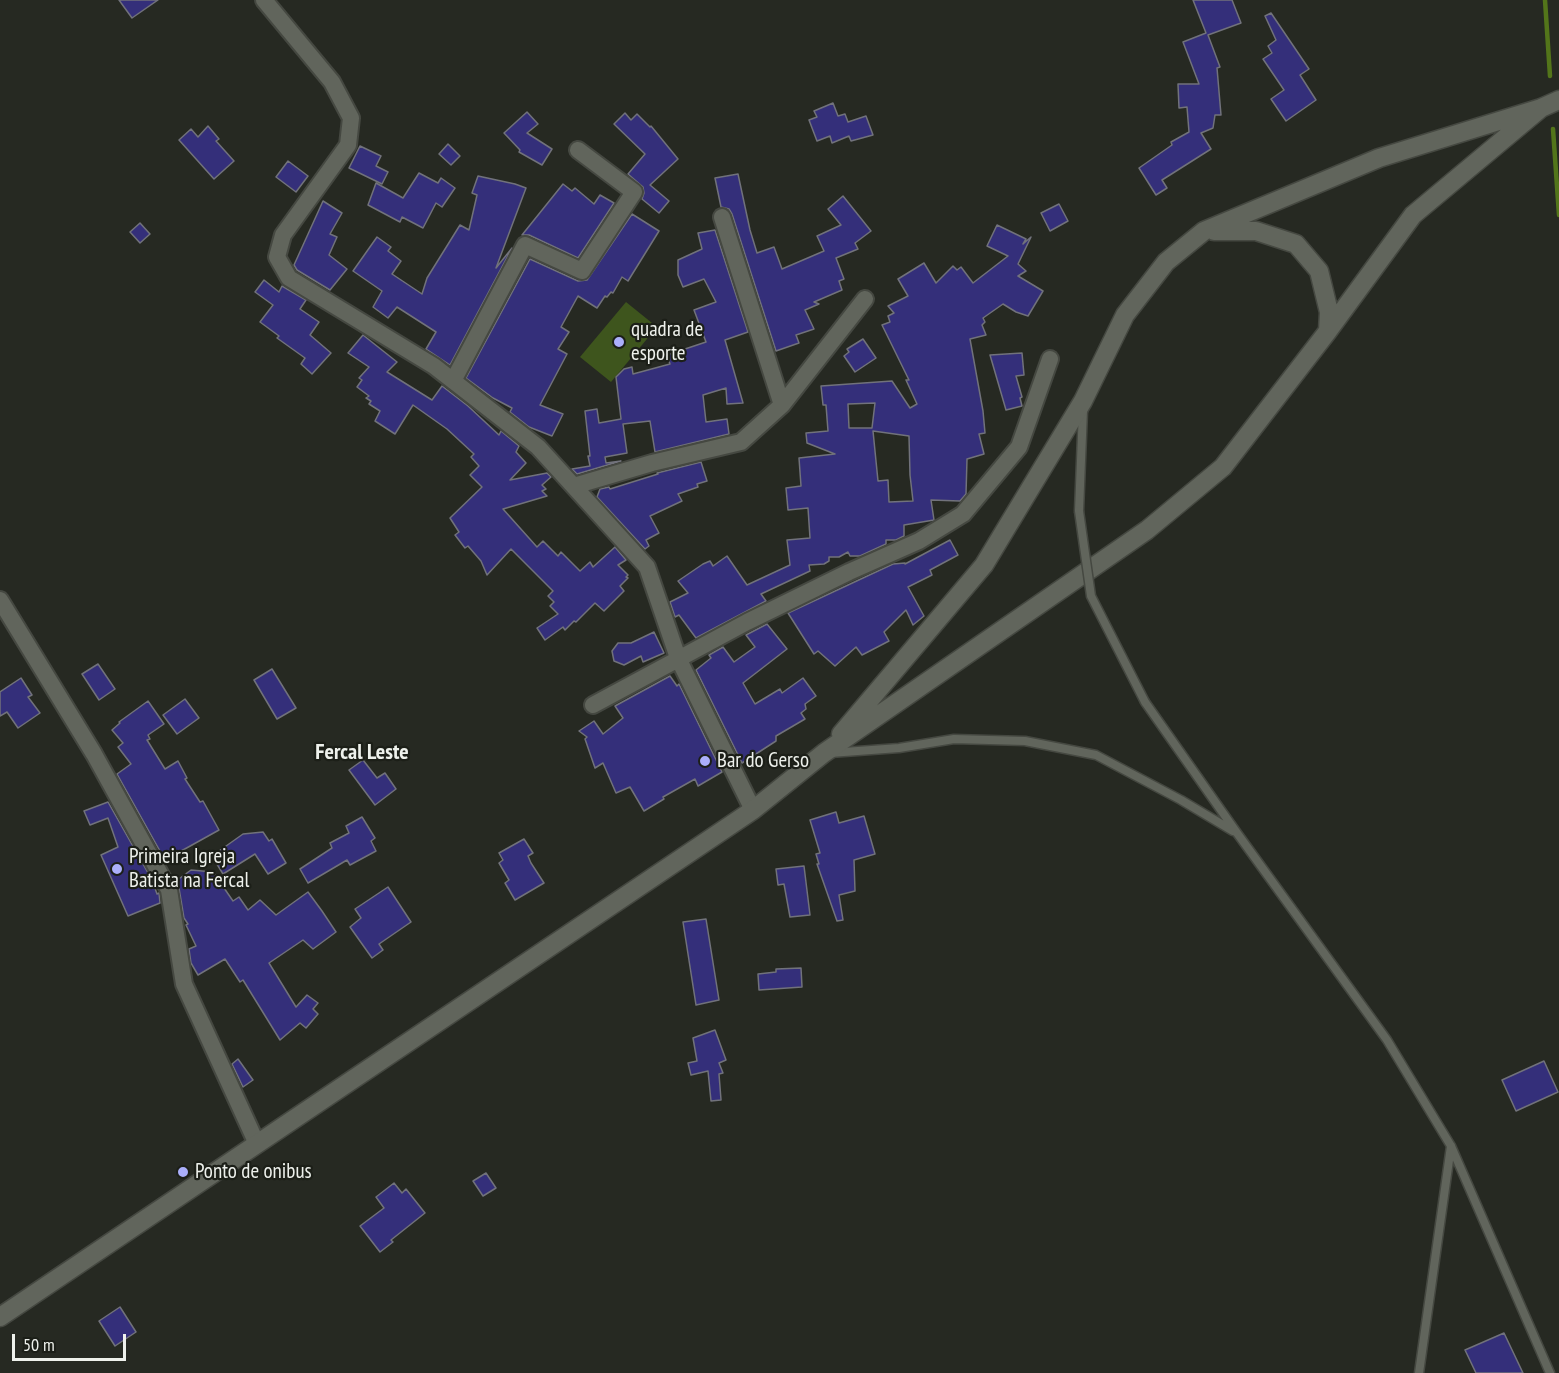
<!DOCTYPE html>
<html>
<head>
<meta charset="utf-8">
<style>
	body { margin:0 }
	#map { position:relative; width:1559px; height:1373px; overflow:hidden; background:#262922; font-family:"PT Sans Narrow",sans-serif }
	canvas { display:block }
	.scale { position:absolute; left:12px; top:1334px; width:114px; height:27px; box-sizing:border-box; border:3px solid #eef1ec; border-top:0; padding-left:8px; font-size:18px; line-height:21px; white-space:nowrap; color:#eef1ec; -webkit-text-stroke:4px #1c1f18; paint-order:stroke }
</style>
</head>
<body>
<div id="map">
<canvas width="1559" height="1373"></canvas>
<div class="scale">50 m</div>
</div>
<script>
const g = document.querySelector('canvas').getContext('2d');
g.lineJoin = 'round';
function paint(path, color) { g.fillStyle = color; g.fill(path, 'evenodd'); }
function stroke(path, color, width, dash) { g.strokeStyle = color; g.lineWidth = width; g.lineCap = dash ? 'butt' : 'round'; g.setLineDash(dash || []); g.stroke(path); }
function label(font, color, halo, rows, align = 'center') {
  g.font = font + ' "PT Sans Narrow",sans-serif'; g.lineWidth = 4.5; g.setLineDash([]); g.textBaseline = 'middle'; g.strokeStyle = halo; g.fillStyle = color; for (const [text, x, y, turn = 0] of rows) {
    g.save(); g.translate(x, y); g.rotate((+turn || 0) * Math.PI / 180); g.textAlign = isNaN(turn) ? turn : align; if (halo) g.strokeText(text, 0, 0); g.fillText(text, 0, 0); g.restore();
  }
}
const green = new Path2D(`
	M626,302L657,327L611,382L580,357Z`);
const stream = new Path2D(`
	M1545,0L1550,76
	M1553,129L1559,215`);
const building = new Path2D(`
	M119,0H158L132,18Z
	M1193,0H1232L1241,23L1208,35L1220,67L1217,68L1221,115H1215L1213,128L1201,133L1211,149L1162,180L1167,188L1156,195L1139,168L1172,145L1171,142L1189,132L1187,107L1179,108L1178,84H1199L1183,42L1206,33Z
	M1271,13L1309,69L1300,75L1316,100L1286,121L1271,99L1284,90L1263,59L1272,53L1268,46L1276,40L1265,16Z
	M833,103L838,116L845,114L848,122L866,116L873,135L851,141L849,136L832,143L830,136L817,141L809,120L817,117L814,111Z
	M527,112L538,124L527,133L552,149L542,165L519,152L520,150L504,133Z
	M625,113L631,120L637,114L650,127L651,126L678,159L650,185L669,201L659,213L642,199L644,193L643,187L628,174L645,154L614,124Z
	M208,126L219,139L216,141L234,161L214,179L179,140L191,129L198,137Z
	M448,144L460,156L451,165L439,154Z
	M360,146L381,156L376,166L388,172L382,184L349,168Z
	M288,161L308,176L296,192L276,177Z
	M419,173L438,183L441,178L455,188L442,207L436,203L423,228L402,217L400,222L368,205L376,183L403,198Z
	M738,174L750,230L757,253L774,247L782,269L824,251L817,236L841,225L828,209L843,196L871,231L855,243L858,249L836,258L844,279L839,281L842,290L814,302L819,304L805,310L814,329L796,335L799,343L776,351L732,214L729,209L721,207L715,178Z
	M478,176L515,184L526,188L496,268L512,248L450,365L426,349L436,332L397,307L388,318L373,307L382,291L353,271L377,237L391,247L388,251L401,261L392,274L422,294L427,278L460,225L469,230L477,195L472,193Z
	M563,184L572,191L575,188L594,204L600,195L614,203L578,258L529,235H522Z
	M323,201L342,213L330,234L337,237L329,255L347,269L330,290L297,270L294,265Z
	M1059,204L1068,221L1050,231L1041,213Z
	M632,214L659,231L628,281L622,277L613,293L611,292L607,297L605,296L597,308L578,296L561,327L569,332L558,349L567,354L540,405L563,414L552,436L529,427L510,412L512,408L493,398L466,378L530,259L578,281L587,280Z
	M140,223L150,234L140,243L130,232Z
	M997,225L1026,239L1023,244L1031,237L1018,264L1026,271L1018,276L1043,291L1028,316L1016,312L1003,304L983,318L985,322L982,325L986,335L970,339L983,411L985,433L979,434L984,454L967,459L966,494L960,501L931,500L934,520L904,525V536L896,540H886V544L860,556H850L848,552L839,557H829V561L824,564L809,565L810,571L761,594L766,601L696,638L679,615L675,617L670,602L688,593L678,581L703,564L710,561L713,566L727,556L747,585L790,565L787,540L810,538L808,508L788,510L786,488L801,486L799,458L835,454L807,443L806,433L828,431L826,405H823L821,386L892,381L910,408L917,404L906,380H909L882,325L890,322L888,316L894,313L888,306L908,296L898,279L924,263L936,283L953,266L957,270L961,267L973,283L1008,256L987,246ZM875,403L872,428H849L848,404ZM873,431L909,436L910,475L913,501L889,502L888,480L878,481Z
	M715,230L748,332L725,340L743,403L727,404L726,388L703,395L706,422L727,419L729,434L655,452L650,421L623,424L627,453L605,457L606,463L621,461L577,474L572,469L590,466L588,456H590L585,411L597,409L599,423L621,419L616,377L624,369L632,367L633,374L670,364L667,355L706,342L694,310L716,302L704,279L683,287L678,275V260L702,249L698,233Z
	M264,280L279,292L282,286L306,300L300,309L319,322L310,335L331,353L312,374L301,364L305,358L277,338L279,336L260,322L273,305L255,292Z
	M363,335L397,362L387,372L432,400L442,386L468,406L499,435L501,431L519,446L516,452L526,463L510,480L547,473L551,477L542,485L546,489L542,491L547,496L503,509L537,547L543,541L558,556L561,552L580,571L590,562L593,567L615,547L626,560L618,565L628,575L626,577L628,578L620,586L624,591L604,611L595,603L576,622L574,621L565,630L563,627L545,640L537,628L558,614L550,606L554,602L548,596L553,591L511,549L487,575L481,561L468,546L465,548L455,535L459,532L450,518L482,487L470,475L479,466L471,457L474,454L447,429L413,405L395,434L375,421L380,411L369,404L371,401L366,398L369,396L357,387L362,380L359,378L369,367L348,353Z
	M863,339L876,358L855,372L844,356L849,352L847,349Z
	M1022,353L1024,375L1016,376L1022,397L1020,398L1022,406L1006,410L990,355Z
	M701,462L707,481L697,484L698,487L678,494L682,501L650,516L659,533L646,540L649,546L645,549L597,497L600,489L609,487L610,489L658,474L657,473Z
	M950,540L958,555L930,570L932,575L908,587L924,616L913,625L906,610L884,632L889,641L862,655L856,647L835,666L818,651L814,654L788,613L893,564L905,563V564Z
	M767,624L787,649L743,683L755,704L780,689L782,693L803,678L816,696L805,704L806,709L801,713L805,719L776,736V741L742,763L696,670L711,658L709,655L723,647L734,662L755,647L746,635Z
	M654,632L664,653L643,662L641,656L624,665L614,661L612,651L618,643H631Z
	M98,664L115,689L99,700L82,674Z
	M272,669L296,708L277,719L254,680Z
	M670,676L677,686L679,684L722,772L698,786L695,779L663,797L664,799L644,811L630,787L616,793L603,763L595,768L585,739L587,737L579,731L594,721L603,734L623,718L615,706Z
	M21,678L32,695L28,697L40,713L18,728L7,712L0,716V692Z
	M185,699L199,718L177,734L163,715Z
	M148,701L164,724L148,735L150,739L147,740L165,769L178,761L187,778L185,779L200,802L203,801L219,830L165,860L117,774L131,764L118,747L123,743L112,730L120,723L119,722Z
	M363,760L377,778L385,773L396,789L375,805L349,770Z
	M108,802L152,880L157,894L159,893L160,903L128,916L101,855L118,847L108,818L90,825L84,811Z
	M836,812L839,823L864,816L875,854L854,860L855,891L839,895L843,920L837,921L817,864H819L816,854L820,853L810,820Z
	M362,817L375,838L371,841L376,851L350,865L347,860L308,883L300,869L332,848L330,843L349,833L346,826Z
	M263,832L269,841L272,839L286,863L268,874L255,854L223,874L212,856L243,834Z
	M524,839L533,853L528,856L531,863L544,883L515,900L505,883L509,880L499,863L503,860L499,853Z
	M804,866L810,915L790,917L784,884L778,885L776,869Z
	M191,870L213,872L233,901L239,897L248,910L260,900L276,915L308,892L322,911L336,932L313,949L303,940L269,963L296,1007L307,995L318,1003L313,1009L318,1014L306,1028L300,1023L280,1040L243,980L240,982L225,959L198,975L191,963L189,949L196,946L186,925L188,924L184,918L179,888L176,881Z
	M388,887L411,922L379,944L383,950L372,958L350,927L361,918L355,909Z
	M706,919L719,1000L696,1005L683,922Z
	M801,968L802,987L759,990L758,974L776,972V969Z
	M715,1030L726,1060L719,1063L723,1073L719,1074L721,1100L711,1101L708,1071L691,1075L688,1063L697,1061L693,1038Z
	M238,1059L253,1080L243,1087L232,1064Z
	M1544,1061L1558,1092L1516,1111L1502,1080Z
	M486,1173L496,1188L483,1196L473,1181Z
	M394,1183L402,1193L406,1189L425,1213L391,1240L393,1242L380,1252L360,1226L384,1208L376,1197Z
	M120,1307L136,1332L115,1346L99,1321Z
	M1504,1333L1523,1373H1476L1465,1350Z`);
const service = new Path2D(`
	M1079,511L1083,410
	M1145,702L1237,833L1387,1040L1451,1146L1550,1373
	M830,753L899,748L954,739L1025,741L1096,755L1181,800L1233,831
	M1419,1373L1451,1146`);
const minor = new Path2D(`
	M264,0L332,82L351,118L348,145L283,235L277,257L289,278L434,366L538,447L647,567L678,658L753,810
	M722,217L782,405
	M453,381L525,245L582,271L634,192L578,150
	M574,486L652,463L741,442L782,405L865,299
	M0,600L94,754L169,890L184,984L257,1144
	M593,705L747,622L849,572L919,541L963,514L1019,447L1050,359`);
const secondary = new Path2D(`
	M1214,231H1256L1296,244L1319,271L1329,312L1328,331
	M841,734L984,565L1083,401L1125,315L1166,262L1204,231L1379,158L1541,108L1559,100
	M0,1317L753,810L824,753L1147,530L1223,467L1328,331L1413,215L1541,108`);
const serviceBridge = new Path2D(`
	M1079,511L1091,596L1145,702`);
const markers = [
	[619,342,6,"#abaffb"],
	[705,761,6,"#abaffb"],
	[117,869,6,"#abaffb"],
	[183,1172,6,"#abaffb"]
];
const poiNames = [
	["quadra de",631,330],
	["esporte",631,354],
	["Bar do Gerso",717,761],
	["Primeira Igreja",129,857],
	["Batista na Fercal",129,881],
	["Ponto de onibus",195,1172]
];
const neighbourhoodNames = [
	["Fercal Leste",362,753]
];
paint(green, '#3e551d');
stroke(stream, '#53751a', 4.5);
paint(building, '#342f7a');
stroke(building, '#71727b', 1.5);
stroke(service, '#454841', 11);
stroke(minor, '#454841', 20);
stroke(secondary, '#454841', 21);
stroke(service, '#61655c', 8);
stroke(minor, '#61655c', 16);
stroke(secondary, '#61655c', 18);
stroke(serviceBridge, '#454841', 11, []);
stroke(serviceBridge, '#61655c', 8);
for (const [x, y, r, color] of markers) { const dot = new Path2D(); dot.arc(x, y, r, 0, 2 * Math.PI); g.fillStyle = color; g.fill(dot); stroke(dot, '#1c1f18', 2); }
label('21px', '#eef1ec', '#1c1f18', poiNames, 'left');
label('bold 22px', '#eef1ec', '#1c1f18', neighbourhoodNames);
</script>
</body>
</html>
